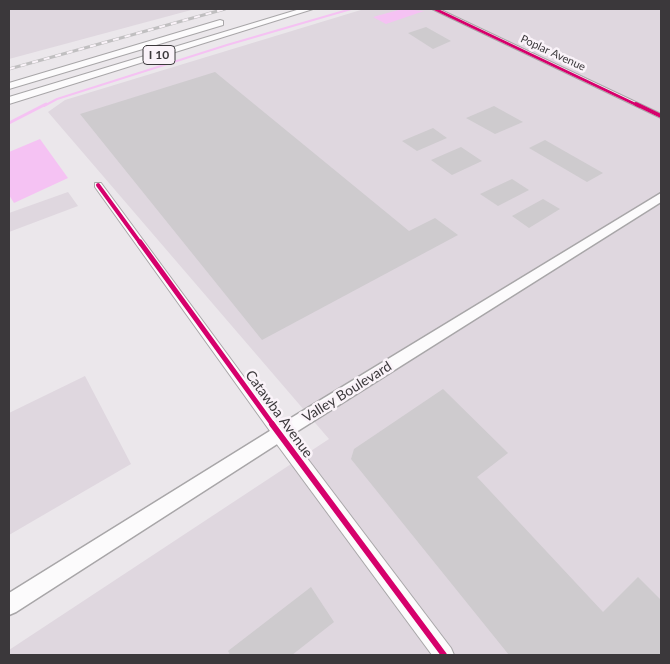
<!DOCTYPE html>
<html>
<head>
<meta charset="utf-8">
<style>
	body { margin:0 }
	#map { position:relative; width:670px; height:664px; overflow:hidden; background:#ebe7eb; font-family:Lato,sans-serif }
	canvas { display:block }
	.frame { position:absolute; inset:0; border:10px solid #3b383b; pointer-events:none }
</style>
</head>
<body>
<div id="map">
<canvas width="670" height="664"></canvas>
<div class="frame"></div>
</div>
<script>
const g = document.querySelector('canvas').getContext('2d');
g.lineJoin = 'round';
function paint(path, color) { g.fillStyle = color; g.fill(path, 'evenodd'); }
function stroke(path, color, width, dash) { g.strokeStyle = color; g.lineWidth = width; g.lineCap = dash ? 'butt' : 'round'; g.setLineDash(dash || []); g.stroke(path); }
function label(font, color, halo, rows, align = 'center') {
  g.font = font + ' Lato,sans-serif'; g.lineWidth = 5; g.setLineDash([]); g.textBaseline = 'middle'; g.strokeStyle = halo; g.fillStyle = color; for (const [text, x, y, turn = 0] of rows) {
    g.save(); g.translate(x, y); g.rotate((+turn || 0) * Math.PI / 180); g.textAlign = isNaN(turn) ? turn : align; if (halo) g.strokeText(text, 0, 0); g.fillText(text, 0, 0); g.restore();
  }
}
const built = new Path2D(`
	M9,9H195L9,59Z
	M364,9H661V655H9V650L329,439L48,112L65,100Z
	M68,192L78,206L9,232V213Z
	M85,376L131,464L9,535V413Z`);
const water = new Path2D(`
	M402,9L424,11L386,24L373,17Z
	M40,139L68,178L14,203L9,195V152Z`);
const streamFar1 = new Path2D(`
	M44,106L57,99L227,45L351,9`);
const stream = new Path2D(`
	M9,123L46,104`);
const building = new Path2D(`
	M426,27L451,41L433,49L408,33Z
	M215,72L409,231L435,218L458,235L262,340L80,114Z
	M494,106L523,122L495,134L466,118Z
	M433,128L447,138L417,151L402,141Z
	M545,140L603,173L587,182L529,148Z
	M461,147L482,161L452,175L431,160Z
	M512,179L529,190L498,206L480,194Z
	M543,199L560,209L529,228L512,216Z
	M443,389L508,453L477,477L603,612L638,577L661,600V655H509L351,459L354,449Z
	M311,587L334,622L292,655H230L228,651Z`);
const street = new Path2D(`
	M432,9H439L661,114V118Z
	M95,183H101L283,430L285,434L283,438L279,439L275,438L95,187Z`);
const secondary = new Path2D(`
	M279,427L285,429L451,648L454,655H432L273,439L271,434L273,429Z`);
const primary = new Path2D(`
	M661,193V202L285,439L16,612L9,615V593L273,429Z`);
const highway = new Path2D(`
	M300,9H313L9,104V97Z
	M220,20L223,21V25L9,89V83Z`);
const rail = new Path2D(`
	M9,69L225,9`);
const cyclewayFar3 = new Path2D(`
	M435,9L639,106`);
const cyclewayFar2 = new Path2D(`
	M636,104L661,116
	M98,185L141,244`);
const cyclewayFar1 = new Path2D(`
	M140,242L273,425`);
const cycleway = new Path2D(`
	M272,424L444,655`);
const farStreetnames = [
	["Poplar Avenue",553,53,25]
];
const shields = [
	[159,55,32]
];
const shieldNames = [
	["I 10",159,55]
];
const streetNames = [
	["Valley Boulevard",347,392,-32],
	["Catawba Avenue",279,414,54]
];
paint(built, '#dfd7df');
paint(water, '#f5c2f3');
stroke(streamFar1, '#f5c2f3', 2);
stroke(stream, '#f5c2f3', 3);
paint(building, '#cecbce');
stroke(street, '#a8a6a8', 2);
stroke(secondary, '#a8a6a8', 2);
stroke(primary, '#a8a6a8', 3);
stroke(highway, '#a8a6a8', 2);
paint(street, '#fcfbfc');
paint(secondary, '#fcfbfc');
paint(primary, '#fcfbfc');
paint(highway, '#fcfbfc');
stroke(rail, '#c0bfc0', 3);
stroke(rail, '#faf3f9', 2, [6]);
stroke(cyclewayFar3, '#d6006c', 3);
stroke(cyclewayFar2, '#d6006c', 4);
stroke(cyclewayFar1, '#d6006c', 5);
stroke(cycleway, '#d6006c', 6);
label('11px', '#3b383b', '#faf3f9', farStreetnames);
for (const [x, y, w] of shields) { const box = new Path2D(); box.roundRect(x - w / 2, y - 9.5, w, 19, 4); g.fillStyle = '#faf3f9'; g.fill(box); stroke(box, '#3b383b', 1); }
label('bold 12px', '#3b383b', null, shieldNames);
label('14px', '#3b383b', '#faf3f9', streetNames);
</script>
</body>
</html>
